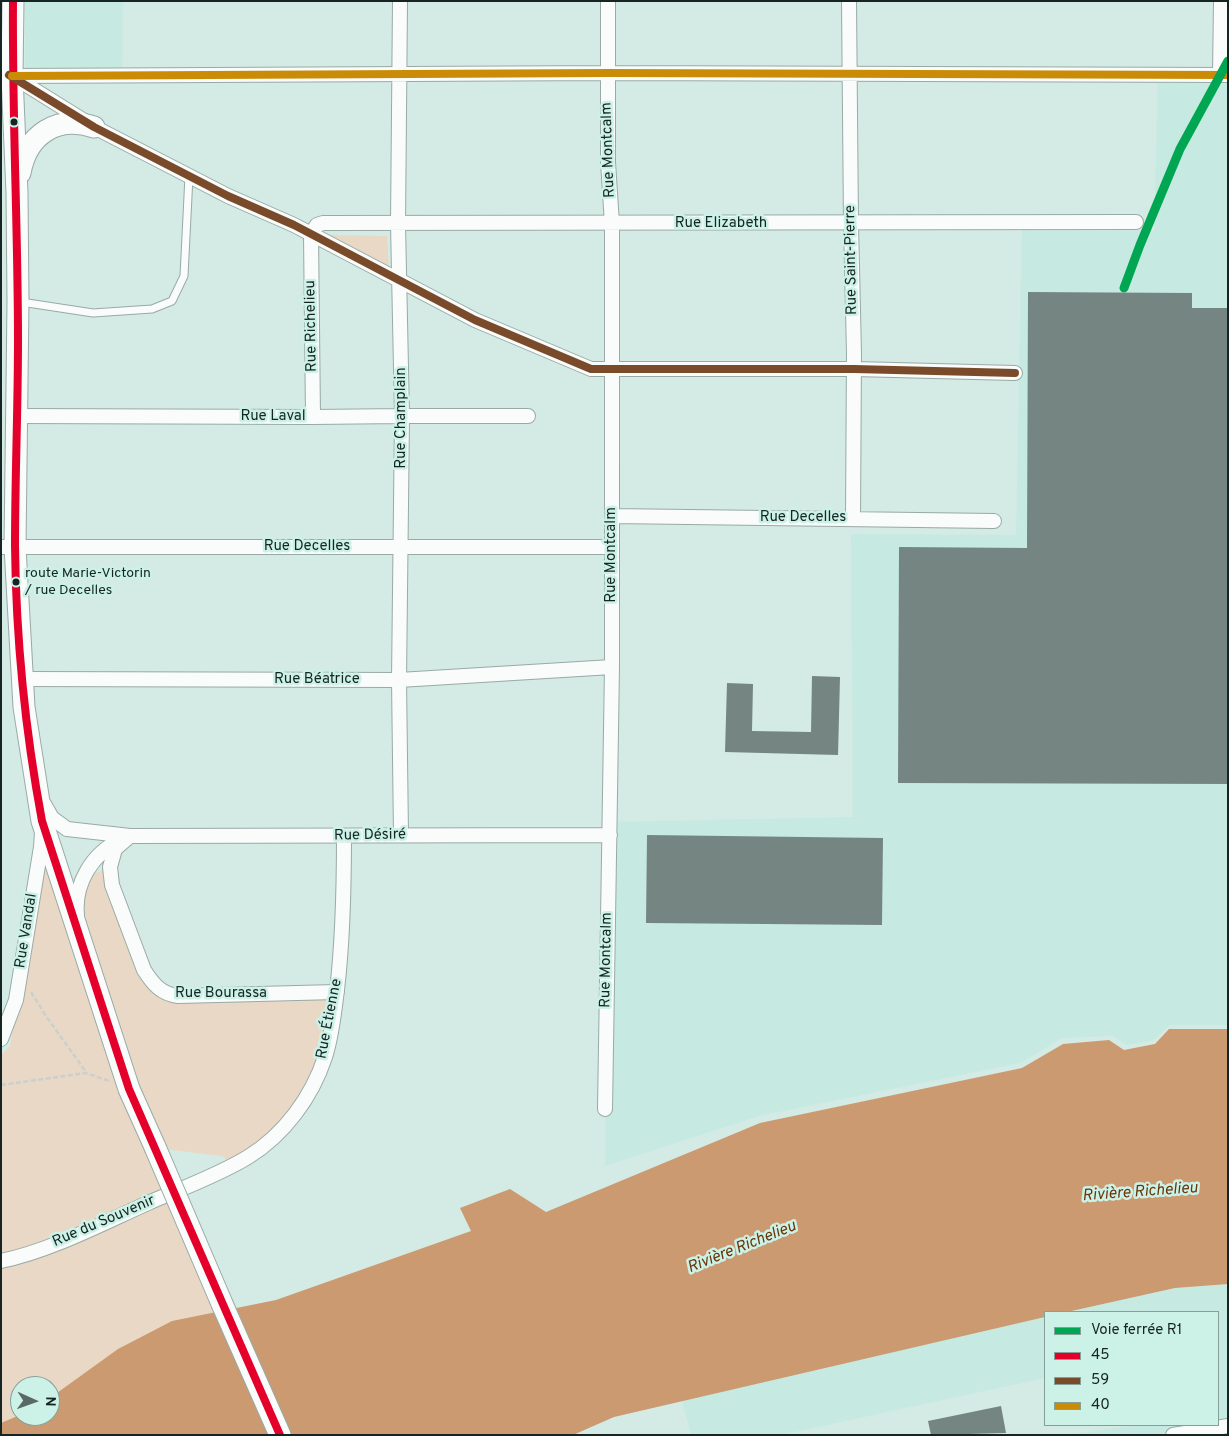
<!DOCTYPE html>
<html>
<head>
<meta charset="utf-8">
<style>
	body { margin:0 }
	#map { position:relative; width:1229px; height:1436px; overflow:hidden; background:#d4eae4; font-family:Overpass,sans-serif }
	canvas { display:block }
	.frame { position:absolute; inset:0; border:2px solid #172522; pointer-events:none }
	.legend { position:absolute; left:1044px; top:1311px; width:175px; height:115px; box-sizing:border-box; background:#ccf2e8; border:1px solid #84a099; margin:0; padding:6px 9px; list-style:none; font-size:15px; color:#172522 }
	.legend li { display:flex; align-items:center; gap:10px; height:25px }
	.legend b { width:25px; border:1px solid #84a099 }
	.north { position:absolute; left:10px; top:1376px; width:50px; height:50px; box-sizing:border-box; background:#ccf2e8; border:1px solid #84a099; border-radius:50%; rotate:92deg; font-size:14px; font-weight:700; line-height:20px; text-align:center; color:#172522 }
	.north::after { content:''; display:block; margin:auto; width:18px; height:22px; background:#596a66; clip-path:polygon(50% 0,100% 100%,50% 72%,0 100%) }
</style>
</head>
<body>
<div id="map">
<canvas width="1229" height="1436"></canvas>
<div class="frame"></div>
<ul class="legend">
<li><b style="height:6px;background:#00a651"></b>Voie ferrée R1</li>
<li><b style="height:6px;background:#e4002b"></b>45</li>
<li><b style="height:6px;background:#7a4b2a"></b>59</li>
<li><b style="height:6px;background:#ca8c07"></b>40</li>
</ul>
<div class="north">N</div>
</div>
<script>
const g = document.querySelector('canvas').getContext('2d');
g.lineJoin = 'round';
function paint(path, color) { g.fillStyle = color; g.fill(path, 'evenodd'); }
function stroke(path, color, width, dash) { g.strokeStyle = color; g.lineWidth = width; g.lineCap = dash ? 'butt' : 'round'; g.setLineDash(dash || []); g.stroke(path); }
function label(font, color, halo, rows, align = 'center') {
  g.font = font + ' Overpass,sans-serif'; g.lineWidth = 5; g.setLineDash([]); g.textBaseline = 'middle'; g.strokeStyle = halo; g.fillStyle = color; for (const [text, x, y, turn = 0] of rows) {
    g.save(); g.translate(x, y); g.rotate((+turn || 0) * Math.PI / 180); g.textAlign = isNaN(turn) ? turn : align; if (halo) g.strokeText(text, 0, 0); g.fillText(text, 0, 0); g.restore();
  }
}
const built = new Path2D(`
	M25,1H123L122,75L25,73Z
	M1228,23V1025H1169L1154,1040L1127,1045L1113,1036L1062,1038L1020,1063L759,1116L605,1166L609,822L853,817L851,534L1016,535L1022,230L1154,231L1158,83H1226Z
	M1228,1284V1435H1067L1136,1425H1218V1312H1067L1175,1288Z
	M1045,1317V1378L781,1435H691L682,1400Z`);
const green = new Path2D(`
	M325,235L387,236L389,270Z
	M41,847L79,932L86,885L96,873L110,867L112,885L160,990L337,992L333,1024L295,1114L233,1166L222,1156L155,1148L223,1328L50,1413V1386H20V1416L1,1434V1055L10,1046Z`);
const water = new Path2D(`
	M1169,1029H1228V1284L1175,1288L1067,1312H1045V1317L614,1417L573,1435H1V1423L20,1415L50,1416V1398L118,1349L172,1321L276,1300L471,1231L460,1208L510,1189L546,1212L760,1123L1022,1068L1063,1044L1109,1040L1124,1050L1155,1044Z`);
const building = new Path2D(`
	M1028,292L1192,293V308H1228V784L898,783L899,547L1027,548Z
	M812,676L840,677L838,755L725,752L727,683L753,684L752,731L811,732Z
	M647,835L883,838L882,925L646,923Z
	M1001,1406L1006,1433L931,1435L928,1421Z`);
const path = new Path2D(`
	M31,992L46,1016L86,1072
	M1,1085L86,1073L109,1081`);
const lane = new Path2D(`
	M21,302L93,313L152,309L172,301L184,276L189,176`);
const street = new Path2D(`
	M400,1L398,224L402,416L399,680L401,835
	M849,1L851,224L854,354L853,518
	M1220,75L1221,1
	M12,76L608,73L1228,75
	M12,76L94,127L228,196L294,225L475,320L591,369H854L1015,373
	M18,416L313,417L402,416H528
	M313,417L311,234L317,225L323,223L1136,222
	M612,516L994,521
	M1,547H612
	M22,679L399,680L612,667
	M44,804L52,818L67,829L130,836L610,835
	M130,836L115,849L110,867L112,885L144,970C153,984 161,994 178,996L337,992
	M77,915C74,884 92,853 121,840
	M1,1039L16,1000L41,847L42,832
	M605,1109L612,667V224L608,162V1
	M1,1261C50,1251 103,1223 148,1203C180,1189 219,1175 248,1157C284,1135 312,1097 325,1057C332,1036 334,1013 337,990C343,939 344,888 344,836
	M1173,1435L1228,1426`);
const primary = new Path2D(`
	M13,1L12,76L17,193L18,302L15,547L24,707L42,821L129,1089L155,1147
	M20,173C27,134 57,115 94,127
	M223,1306L280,1435`);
const primaryBridge = new Path2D(`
	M155,1147L223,1306`);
const bus1 = new Path2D(`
	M13,1C12,114 18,227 18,340C18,409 15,477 15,546C16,638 25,730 42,821L129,1089L280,1435`);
const bus2 = new Path2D(`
	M9,75L94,127L228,196L294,225L475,320L591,369H854L1015,373`);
const bus3 = new Path2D(`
	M12,76L608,73L1228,75`);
const rail1 = new Path2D(`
	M1124,288L1140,245L1180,149L1228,61`);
const markers = [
	[14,122,4.5,"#172522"],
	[16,582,4.5,"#172522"]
];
const busNames = [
	["route Marie-Victorin",25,574],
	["/ rue Decelles",25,591]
];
const streetNames = [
	["Rue Montcalm",609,150,-92],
	["Rue Elizabeth",721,224],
	["Rue Saint-Pierre",852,260,-91],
	["Rue Richelieu",312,326,-91],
	["Rue Laval",273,417],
	["Rue Champlain",402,418,-90],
	["Rue Decelles",803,518],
	["Rue Decelles",307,547],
	["Rue Montcalm",612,555,-90],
	["Rue Béatrice",317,680],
	["Rue Désiré",370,836,-1],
	["Rue Vandal",27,931,-81],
	["Rue Montcalm",607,960,-89],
	["Rue Bourassa",221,994],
	["Rue Étienne",330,1019,-79],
	["Rue du Souvenir",104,1222,-23]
];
const waterNames = [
	["Rivière Richelieu",1140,1193,-4],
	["Rivière Richelieu",742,1248,-22]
];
paint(built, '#c6eae1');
paint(green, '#e9d8c5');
paint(water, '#cc9a70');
paint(building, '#758582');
stroke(lane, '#99aaa5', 9);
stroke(street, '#99aaa5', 16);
stroke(primary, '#99aaa5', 23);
stroke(path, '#c9d0ce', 2.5, [5, 2.5]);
stroke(lane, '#f9fcfb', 7);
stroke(street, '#f9fcfb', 14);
stroke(primary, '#f9fcfb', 21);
stroke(primaryBridge, '#99aaa5', 23, []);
stroke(primaryBridge, '#f9fcfb', 21);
stroke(bus1, '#e4002b', 8);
stroke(bus2, '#7a4b2a', 8);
stroke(bus3, '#ca8c07', 8);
stroke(rail1, '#00a651', 9);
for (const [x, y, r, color] of markers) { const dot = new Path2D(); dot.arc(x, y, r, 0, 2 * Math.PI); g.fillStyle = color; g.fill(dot); stroke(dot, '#ccf2e8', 2); }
label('14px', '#172522', '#ccf2e8', busNames, 'left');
label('15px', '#172522', '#ccf2e8', streetNames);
label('italic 16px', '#6a3509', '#ccf2e8', waterNames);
</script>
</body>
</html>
